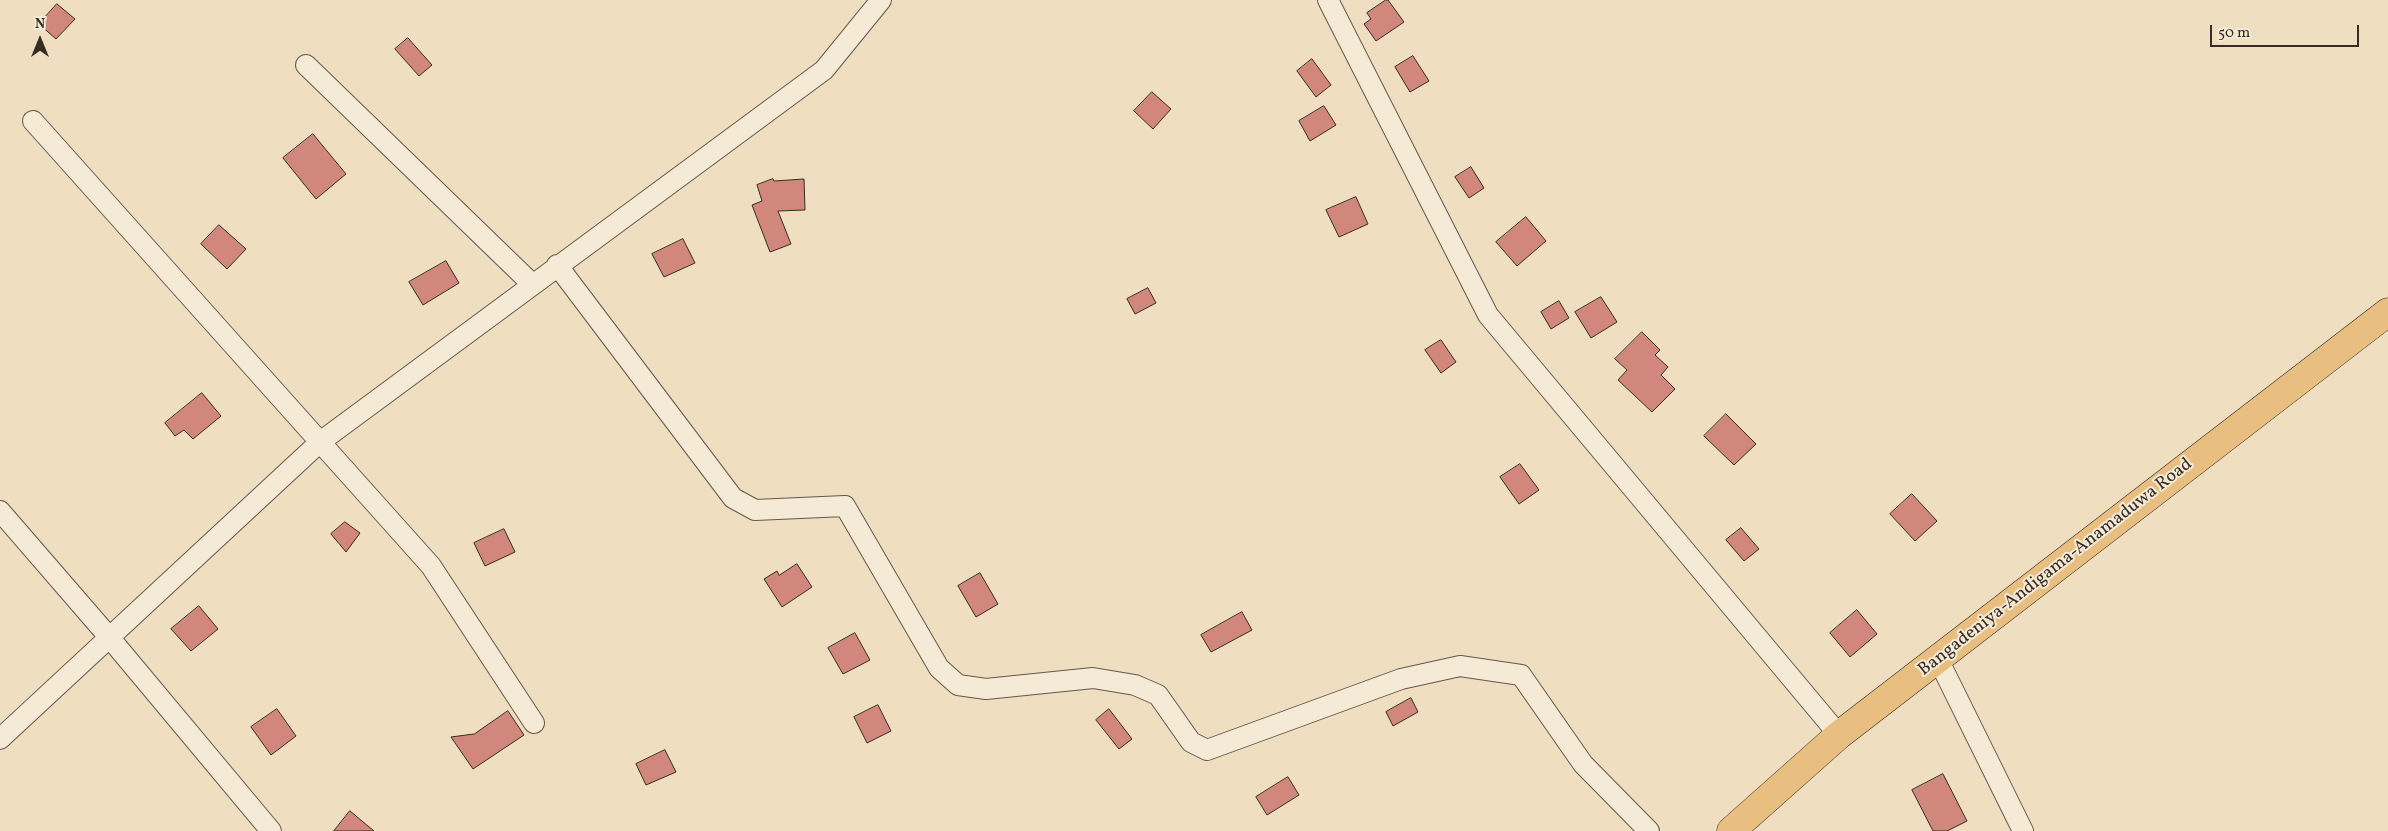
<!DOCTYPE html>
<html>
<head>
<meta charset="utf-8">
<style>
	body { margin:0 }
	#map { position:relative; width:2388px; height:831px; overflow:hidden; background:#f0dec0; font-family:Vollkorn,serif }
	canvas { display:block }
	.north { position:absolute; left:15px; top:15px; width:50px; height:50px; -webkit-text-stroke:4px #f5ead6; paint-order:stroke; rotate:0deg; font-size:14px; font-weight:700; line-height:20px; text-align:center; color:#362c25 }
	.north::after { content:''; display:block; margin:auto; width:18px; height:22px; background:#362c25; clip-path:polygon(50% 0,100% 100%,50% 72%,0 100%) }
	.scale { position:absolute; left:2210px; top:25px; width:149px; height:22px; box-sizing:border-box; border:2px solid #362c25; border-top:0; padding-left:6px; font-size:15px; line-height:18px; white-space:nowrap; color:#362c25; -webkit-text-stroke:4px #f5ead6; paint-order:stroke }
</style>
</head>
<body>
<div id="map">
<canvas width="2388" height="831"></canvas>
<div class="north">N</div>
<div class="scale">50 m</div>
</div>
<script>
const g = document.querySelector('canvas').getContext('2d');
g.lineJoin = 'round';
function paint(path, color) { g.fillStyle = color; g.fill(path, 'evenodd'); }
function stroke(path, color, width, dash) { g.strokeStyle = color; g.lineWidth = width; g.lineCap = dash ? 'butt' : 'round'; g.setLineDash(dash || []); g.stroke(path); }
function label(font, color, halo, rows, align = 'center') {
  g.font = font + ' Vollkorn,serif'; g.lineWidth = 4; g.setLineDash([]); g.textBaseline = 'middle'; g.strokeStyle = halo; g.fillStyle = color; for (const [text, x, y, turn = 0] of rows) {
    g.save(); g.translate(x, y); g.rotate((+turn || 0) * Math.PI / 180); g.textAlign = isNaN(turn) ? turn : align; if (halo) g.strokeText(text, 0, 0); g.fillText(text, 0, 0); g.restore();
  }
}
const building = new Path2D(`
	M1386,0H1388L1404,22L1376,41L1364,24L1371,19L1367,13Z
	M57,4L75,19L56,39L39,24Z
	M408,38L432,65L419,76L395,49Z
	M1413,56L1429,81L1410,92L1395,67Z
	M1312,59L1331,85L1316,97L1297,71Z
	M1152,92L1171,109L1153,129L1134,111Z
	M1324,106L1336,125L1310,141L1299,121Z
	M313,134L346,174L316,199L283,158Z
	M1471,167L1484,188L1469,198L1455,177Z
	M773,179L774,181L804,179L805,210L778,211L791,244L770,252L752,205L762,201L757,185Z
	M1356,197L1368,224L1339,237L1326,210Z
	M1526,217L1546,241L1517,266L1496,242Z
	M219,225L246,249L227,269L201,244Z
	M683,239L695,263L664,277L652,254Z
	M446,261L459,283L423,305L409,282Z
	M1148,288L1156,303L1135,314L1127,299Z
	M1601,297L1617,322L1591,338L1575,312Z
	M1559,301L1569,318L1551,329L1541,312Z
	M1642,332L1660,350L1655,355L1668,367L1661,375L1675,389L1652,412L1618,380L1627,370L1615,359Z
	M1441,340L1456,362L1441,373L1425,350Z
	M202,393L221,416L193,439L184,430L175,436L165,423Z
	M1726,414L1756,444L1734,465L1704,436Z
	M1520,464L1539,490L1519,504L1500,477Z
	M1912,494L1937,521L1915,541L1890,514Z
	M345,522L360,533L346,552L331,534Z
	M1741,528L1759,549L1744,561L1726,540Z
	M504,529L515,552L485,566L474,543Z
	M797,564L812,587L782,607L764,579L777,571L779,575Z
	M980,573L998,604L976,617L958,586Z
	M199,606L218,629L191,651L171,629Z
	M1857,610L1877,634L1850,657L1830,633Z
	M1242,612L1252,630L1211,652L1201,635Z
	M855,633L870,660L843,674L828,648Z
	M1411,698L1418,712L1393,726L1386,712Z
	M878,705L891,731L867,743L854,717Z
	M277,709L296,736L271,755L251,727Z
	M1109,709L1132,739L1119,749L1096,720Z
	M508,711L524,735L473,769L451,737L474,734Z
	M665,750L676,772L646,785L636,764Z
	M1943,774L1967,821L1947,831H1933L1912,790Z
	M1288,777L1299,795L1267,815L1256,797Z
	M350,811L374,831H334Z`);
const street = new Path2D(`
	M1328,0L1488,315L1839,735
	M306,65L532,284
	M33,121L431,566L534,723
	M557,265L733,498L755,510L845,506L939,668L958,685L986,689L1093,678L1135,685L1158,695L1191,742L1207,750L1401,679L1460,666L1521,675L1583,764L1649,831
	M0,511L109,637L271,831
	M1938,659L2023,831
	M0,739L320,442L824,70L881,0`);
const primary = new Path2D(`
	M1731,831L1839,735L2388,312`);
const streetNames = [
	["Bangadeniya-Andigama-Anamaduwa Road",2056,568,-38]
];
paint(building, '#d1877c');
stroke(building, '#362c25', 1);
stroke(street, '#64584c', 22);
stroke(primary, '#362c25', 29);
stroke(street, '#f5ead6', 20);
stroke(primary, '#e8bf80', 28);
label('18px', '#362c25', '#f5ead6', streetNames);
</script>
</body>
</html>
